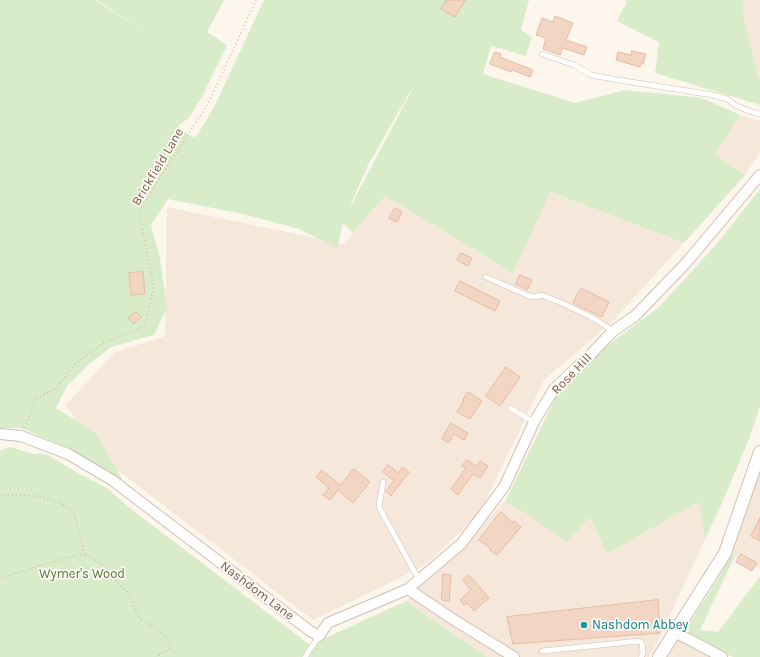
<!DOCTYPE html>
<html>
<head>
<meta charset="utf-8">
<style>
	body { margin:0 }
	canvas { display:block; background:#fdf6ec }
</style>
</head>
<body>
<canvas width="760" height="657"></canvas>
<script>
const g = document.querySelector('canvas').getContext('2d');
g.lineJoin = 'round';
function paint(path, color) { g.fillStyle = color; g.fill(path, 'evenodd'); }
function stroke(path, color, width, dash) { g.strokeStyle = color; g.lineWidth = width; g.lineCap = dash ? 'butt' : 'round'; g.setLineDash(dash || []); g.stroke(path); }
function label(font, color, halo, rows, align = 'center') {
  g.font = font + ' Karla,sans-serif'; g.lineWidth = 3.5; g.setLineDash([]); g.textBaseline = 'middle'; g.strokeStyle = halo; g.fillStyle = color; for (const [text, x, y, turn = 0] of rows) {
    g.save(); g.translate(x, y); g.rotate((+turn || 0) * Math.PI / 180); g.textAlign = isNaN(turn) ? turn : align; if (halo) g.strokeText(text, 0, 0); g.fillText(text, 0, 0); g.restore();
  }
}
const residential = new Path2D(`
	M744,0H760V79H758L742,9Z
	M740,115L760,121V152L745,175L715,154Z
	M549,192L684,243L613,321L544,380L479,514L424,566L313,620L107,462L65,405L116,352L165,336L167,207L344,244L385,196L513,273Z
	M758,470L760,471V569L730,554Z
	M505,501L530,516L590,517L608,554L699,502L705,539L659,639L649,657H487L406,601Z
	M679,640L713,657H665L673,645Z`);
const green = new Path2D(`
	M0,0H94L152,35L96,0H224L207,32L227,45L204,93L189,118L178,126L190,136L195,137L198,134L215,105L264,0H529L521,30L532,37L526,56L491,46L483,74L575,103L625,90L702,98L740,115L715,154L745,175L684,243L550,192L513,273L385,196L353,233L343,223L337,248L299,229L243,214L168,199L151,225L160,258L167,308L154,335L111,347L89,364L67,386L56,408L95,432L124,482L70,449L21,428H2L0,430ZM411,90H412L347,213L368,165Z
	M623,0H744L742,9L758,78L760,79V105L655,73L659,42L617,21L627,1Z
	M760,189V406L749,439L723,501L705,539L699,502L607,554L590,517L566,542L530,516L505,501L559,391L603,349L659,307L715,246Z
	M10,447L33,454H46L76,472L107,488L131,509L310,645L406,601L487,657H0V451Z
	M730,554L735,556L700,630L718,632L760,576V657H733L695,640L689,634L688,626L721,574Z`);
const building = new Path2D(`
	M447,0H465L455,17L441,9Z
	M555,16L573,23L566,40L587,47L584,55L563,48L560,55L543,49L546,38L536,35L542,18L553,22Z
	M632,51L646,54L643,64L641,63L640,67L616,60L618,52L631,55Z
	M495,52L501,54L500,57L533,70L530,77L512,70L511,72L490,64Z
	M395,208L402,212L397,222L389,218Z
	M461,253L472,258L468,266L457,260Z
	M143,272L145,294L131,295L129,273Z
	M520,275L532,280L527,290L516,284Z
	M460,281L500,301L495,311L455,291Z
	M581,288L609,302L602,317L573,303Z
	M136,312L141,317L133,324L128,318Z
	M506,367L520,377L500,406L486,396Z
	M468,392L482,401L470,419L457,412L464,400H463Z
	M451,423L468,433L464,440L454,434L449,443L442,439Z
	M467,460L476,466L480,461L488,466L480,478L473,474L458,495L451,489L466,468L462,466Z
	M388,465L398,473L403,467L409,472L391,496L386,491L394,481L383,472Z
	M354,469L370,482L353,503L338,490L330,500L323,495L329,488L316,477L322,470L340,485Z
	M501,512L513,523L514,521L521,527L497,555L490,550L491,549L479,540Z
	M760,518V541L751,536Z
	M741,554L757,563L752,571L736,562Z
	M443,574L451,575L449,601L442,600Z
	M469,575L489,598L474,611L467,603L464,605L460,600L471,590L463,580Z
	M658,600L660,633L513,644L507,617Z`);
const path = new Path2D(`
	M24,428L36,399L55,389L76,363L103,343L145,326L154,288L139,210L208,104L256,0
	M0,496L5,495C15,495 25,495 35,496C44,498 68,504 72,511C78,522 80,542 85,555
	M0,578L76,555C79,555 83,554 85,555C99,558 112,575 120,585C123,589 128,592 130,597C134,603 135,613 141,619C149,626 171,634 171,647L168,650L156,657`);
const service = new Path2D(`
	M542,54L574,65L591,75L618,80L713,95L727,99L735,105L749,111L760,114
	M486,277L529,296L534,297L542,295L562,303L595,319L613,331
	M510,408L534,422
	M383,482L379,507L419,580
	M542,651L639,641L642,643L643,653L641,657
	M305,657L319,636`);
const minor = new Path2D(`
	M0,434L21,436L68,454L112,480L310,631L319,636L328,623L408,589L451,618L514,657
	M408,589L461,544L504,487L534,422L554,389L592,353L613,331L635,316L686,263L760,175
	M675,632L722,657`);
const tertiary = new Path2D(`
	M659,657L725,553L760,452`);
const markers = [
	[584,625,4,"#0f9aa8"]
];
const streetNames = [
	["Brickfield Lane",158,167,-59],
	["Rose Hill",572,374,-46],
	["Nashdom Lane",257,591,37]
];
const parkNames = [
	["Wymer's Wood",82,574]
];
const cultureNames = [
	["Nashdom Abbey",592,625]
];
paint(residential, '#f5e8da');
paint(green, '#d8ecc9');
paint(building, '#f3d5c3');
stroke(building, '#e6bba3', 1);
stroke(service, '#d1beb0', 6);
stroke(minor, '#d1beb0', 12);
stroke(tertiary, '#d1beb0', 14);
stroke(path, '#d9b8a5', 1.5, [1, 3]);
stroke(service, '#fff', 5);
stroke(minor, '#fff', 10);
stroke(tertiary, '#fff', 12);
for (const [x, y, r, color] of markers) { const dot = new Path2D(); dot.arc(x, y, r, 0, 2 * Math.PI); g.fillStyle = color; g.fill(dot); stroke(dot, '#fffaf3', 1.5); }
label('13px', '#7a5c4d', '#fffaf3', streetNames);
label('13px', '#537a41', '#fffaf3', parkNames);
label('13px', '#0d838f', '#fffaf3', cultureNames, 'left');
</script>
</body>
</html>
